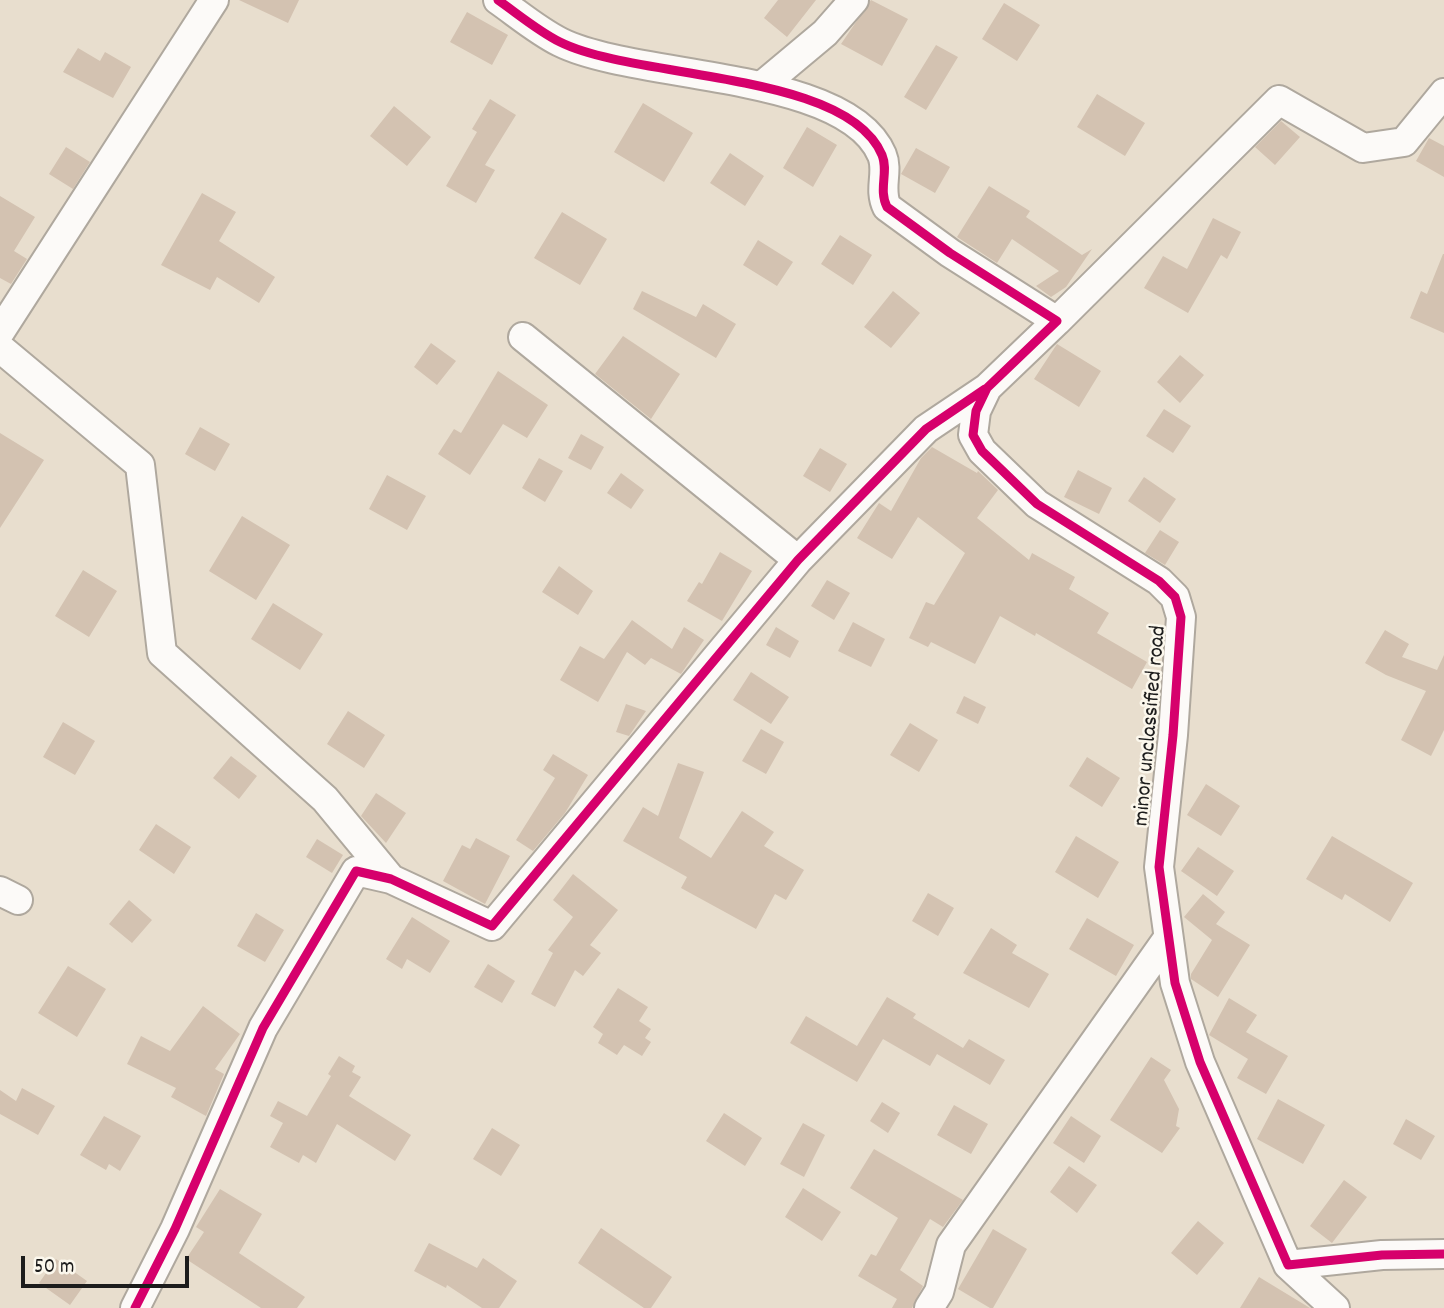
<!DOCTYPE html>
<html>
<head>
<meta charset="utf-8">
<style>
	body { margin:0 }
	#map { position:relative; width:1444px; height:1308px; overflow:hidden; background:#e8dece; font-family:Dekko,sans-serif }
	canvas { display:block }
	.scale { position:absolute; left:21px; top:1256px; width:168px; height:32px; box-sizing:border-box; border:4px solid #1c1c1c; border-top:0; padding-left:9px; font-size:21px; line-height:24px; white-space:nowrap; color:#1c1c1c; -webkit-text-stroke:5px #fbf7ec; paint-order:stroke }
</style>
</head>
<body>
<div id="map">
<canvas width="1444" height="1308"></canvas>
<div class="scale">50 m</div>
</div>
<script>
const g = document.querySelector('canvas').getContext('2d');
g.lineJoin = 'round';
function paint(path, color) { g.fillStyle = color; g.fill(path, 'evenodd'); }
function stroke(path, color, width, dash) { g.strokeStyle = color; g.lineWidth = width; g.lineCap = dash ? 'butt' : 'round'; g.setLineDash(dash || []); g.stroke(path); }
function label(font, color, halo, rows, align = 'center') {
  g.font = font + ' Dekko,sans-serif'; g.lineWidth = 5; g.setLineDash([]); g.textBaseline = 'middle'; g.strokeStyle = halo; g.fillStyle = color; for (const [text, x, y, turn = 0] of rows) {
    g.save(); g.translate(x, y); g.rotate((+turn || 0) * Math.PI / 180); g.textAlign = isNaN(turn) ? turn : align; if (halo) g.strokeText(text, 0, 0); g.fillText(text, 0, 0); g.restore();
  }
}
const building = new Path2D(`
	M239,0H299L288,23Z
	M778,0H816L787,37L764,18Z
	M871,0L908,19L882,66L841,44Z
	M1004,3L1040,25L1017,61L982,39Z
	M467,12L508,35L492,65L450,42Z
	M936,45L958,57L926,110L904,97Z
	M78,48L100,61L105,52L131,67L113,98L63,72Z
	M1097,94L1145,123L1125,156L1077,127Z
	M490,99L516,115L485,165L495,170L476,203L446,186L477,132L472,129Z
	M643,103L693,133L664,182L614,152Z
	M394,106L431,137L407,166L370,136Z
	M1281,121L1300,137L1275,165L1255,147Z
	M807,127L837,145L813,187L783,168Z
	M1429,138L1444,146V177L1416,161Z
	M66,147L90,162L73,189L49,174Z
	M916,148L950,167L935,193L901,174Z
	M730,153L764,176L745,206L710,183Z
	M989,186L1030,211L1026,217L1082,255L1092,249L1066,287L1051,297L1036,286L1059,271L1012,239L997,263L957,237Z
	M202,193L236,212L219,241L275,277L259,303L217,277L210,290L161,265Z
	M0,196L35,217L14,251L27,259L11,284L0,278Z
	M562,212L607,239L580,285L534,258Z
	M1213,218L1241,232L1227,259L1221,255L1188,313L1144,288L1163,256L1187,269Z
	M840,235L872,255L853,285L821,264Z
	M758,240L793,262L777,286L743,265Z
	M1443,254H1444V333L1410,318L1421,291L1427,294Z
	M642,291L696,317L703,304L736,324L716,358L633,309Z
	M893,291L920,313L891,348L864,327Z
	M623,336L680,374L651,419L595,374Z
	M431,343L456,361L437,385L414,367Z
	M1057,344L1101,371L1079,407L1034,379Z
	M1180,355L1204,375L1180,403L1157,382Z
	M498,371L548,405L527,438L503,424L470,475L438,454L454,429L461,433Z
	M1164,409L1191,426L1173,453L1146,436Z
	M200,427L230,444L215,471L185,454Z
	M0,433L44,460L0,528Z
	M581,434L604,447L591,470L568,458Z
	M932,447L977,473L978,471L998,490L977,518L1029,560L1032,553L1075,577L1069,589L1109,613L1097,633L1147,662L1132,689L1036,633L1035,636L1000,616L975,664L931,642L928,647L909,638L926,602L934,605L965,553L918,517L892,559L857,538L879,503L891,511L921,458Z
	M820,448L847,464L830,492L803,476Z
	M539,458L563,471L545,502L522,488Z
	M1078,470L1112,488L1099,514L1064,497Z
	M621,473L644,490L631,509L607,493Z
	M387,475L426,496L407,530L369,509Z
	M1144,477L1176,499L1160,523L1128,501Z
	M242,516L290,545L256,600L209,571Z
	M1160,530L1179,542L1165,565L1145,553Z
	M720,552L752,571L722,621L687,601L699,582L702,584Z
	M559,566L593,591L578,615L542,592Z
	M83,570L117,591L89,637L55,616Z
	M827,580L850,593L834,620L811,606Z
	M273,603L323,634L300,670L251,639Z
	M632,620L672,649L684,627L704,640L681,674L651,658L645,665L627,652L598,702L560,680L580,646L604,659Z
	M853,622L885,639L871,667L838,651Z
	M776,627L799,641L790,658L766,645Z
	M1385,630L1409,644L1402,657L1437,670L1444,655V730L1431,756L1401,740L1426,691L1386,675L1365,663Z
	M751,672L789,697L771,724L733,700Z
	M964,696L986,707L978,724L956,713Z
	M626,704L646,711L629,736L616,732Z
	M348,711L385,735L364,768L327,744Z
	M63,722L95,741L75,775L43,757Z
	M910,723L938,740L919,772L890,755Z
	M761,729L784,742L766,774L742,761Z
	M553,754L588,775L565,813L533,851L516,840L555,778L543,770Z
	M231,756L257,776L239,799L213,778Z
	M1087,757L1120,778L1102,807L1069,786Z
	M678,763L704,772L679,838L711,858L742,811L774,832L764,846L804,870L786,900L775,894L756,929L681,888L687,877L623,841L643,807L658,816Z
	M1206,784L1240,806L1221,836L1187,815Z
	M376,793L406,813L386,843L361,816Z
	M156,824L191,847L174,874L139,850Z
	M1076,836L1119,862L1098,898L1055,872Z
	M1332,836L1413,883L1390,922L1345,894L1342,900L1306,879Z
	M476,838L510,856L485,904L443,881L462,845L470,849Z
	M317,839L343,855L332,873L306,857Z
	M1198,847L1234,871L1217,896L1181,871Z
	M573,874L618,910L590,945L601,953L583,976L575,970L555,1007L531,994L553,953L548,950L573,917L553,900Z
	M928,893L954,908L938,936L912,921Z
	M1203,894L1225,912L1216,924L1250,945L1218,997L1191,979V974L1212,940L1184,917Z
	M129,900L152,920L132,943L109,924Z
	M256,913L284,930L265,962L237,946Z
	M412,917L450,941L430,973L407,959L402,969L386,959Z
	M1087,918L1134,945L1116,976L1069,949Z
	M991,928L1017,945L1012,953L1049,974L1029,1008L963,973Z
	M488,964L515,981L502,1003L474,987Z
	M68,966L106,989L77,1037L38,1013Z
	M618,988L648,1007L639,1021L651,1029L645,1038L651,1042L642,1056L624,1045L617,1055L598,1043L603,1034L593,1027Z
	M887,997L916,1014L913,1018L963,1048L969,1039L1005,1060L990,1085L937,1054L930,1066L883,1039L857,1082L790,1043L806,1016L857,1046Z
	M1229,998L1257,1015L1246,1032L1288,1056L1266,1094L1237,1078L1248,1059L1209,1035Z
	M203,1006L240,1034L215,1069L224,1074L206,1116L171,1097L176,1088L127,1064L141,1036L170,1051Z
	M339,1056L355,1066L352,1072L361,1077L349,1096L411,1135L395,1161L337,1124L316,1163L303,1155L299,1163L270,1147L283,1123L270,1116L278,1101L307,1116L331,1076L328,1074Z
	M1151,1057L1171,1070L1164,1080L1179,1109L1176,1126L1180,1128L1162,1153L1110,1120Z
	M22,1088L55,1106L38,1135L0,1114V1090L16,1101Z
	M1278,1099L1325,1125L1303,1164L1257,1139Z
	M882,1102L900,1113L888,1133L870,1121Z
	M954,1105L988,1124L971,1154L937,1135Z
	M724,1113L762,1138L745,1166L706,1141Z
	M104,1116L141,1136L120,1171L109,1164L106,1170L80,1155Z
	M1071,1116L1101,1136L1084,1163L1053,1143Z
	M1406,1119L1435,1136L1421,1160L1393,1144Z
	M803,1123L825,1135L804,1177L780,1164Z
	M492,1128L520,1145L501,1176L473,1159Z
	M874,1149L963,1200L943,1227L930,1219L900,1270L923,1286L912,1308H892L897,1299L858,1276L871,1254L876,1256L898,1218L850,1188Z
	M1069,1166L1097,1185L1077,1213L1050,1192Z
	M1344,1180L1367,1197L1332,1243L1310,1226Z
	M803,1188L841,1212L822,1241L785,1217Z
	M220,1189L262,1214L239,1253L305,1297L297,1308H261L186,1259L204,1232L196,1227Z
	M1198,1221L1224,1243L1197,1275L1171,1253Z
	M601,1228L672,1277L651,1308H644L578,1263Z
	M993,1229L1027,1249L993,1308H990L958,1289Z
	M429,1243L477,1268L483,1258L517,1281L499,1308H482L447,1285L446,1288L414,1271Z
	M56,1259L87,1281L70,1305L39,1283Z
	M1259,1277L1310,1308H1240Z`);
const minor = new Path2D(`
	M498,0C518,14 538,31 560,42C636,80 847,71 882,155C889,172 878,189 887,207L950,253L1057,321L987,388L976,411L973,435L982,451L1037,504L1159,581L1175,597L1181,617L1173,735L1159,867L1175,983L1200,1062L1288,1265L1382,1255L1444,1254
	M764,84L825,33L854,0
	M1057,321L1279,100L1363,148L1404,142L1444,93
	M0,332L214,0
	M523,337L798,560
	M0,348L140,465L162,653L325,799L391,879
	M0,891L18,900
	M1288,1265L1335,1308
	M135,1308L175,1229L263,1028L356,871L391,879L492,926L798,560L926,429L987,388
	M929,1308L939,1292L951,1245L1168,938`);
const cycleway = new Path2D(`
	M498,0C518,14 538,31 560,42C636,80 847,71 882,155C889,172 878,189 887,207L950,253L1057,321L987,388L976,411L973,435L982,451L1037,504L1159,581L1175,597L1181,617L1173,735L1159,867L1175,983L1200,1062L1288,1265L1382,1255L1444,1254
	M135,1308L175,1229L263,1028L356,871L391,879L492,926L798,560L926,429L985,389`);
const streetNames = [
	["minor unclassified road",1152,726,-85]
];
paint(building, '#d3c2b1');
stroke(minor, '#afa89e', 32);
stroke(minor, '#fcfaf8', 28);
stroke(cycleway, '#d6006c', 9);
label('23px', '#1c1c1c', '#fbf7ec', streetNames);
</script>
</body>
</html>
